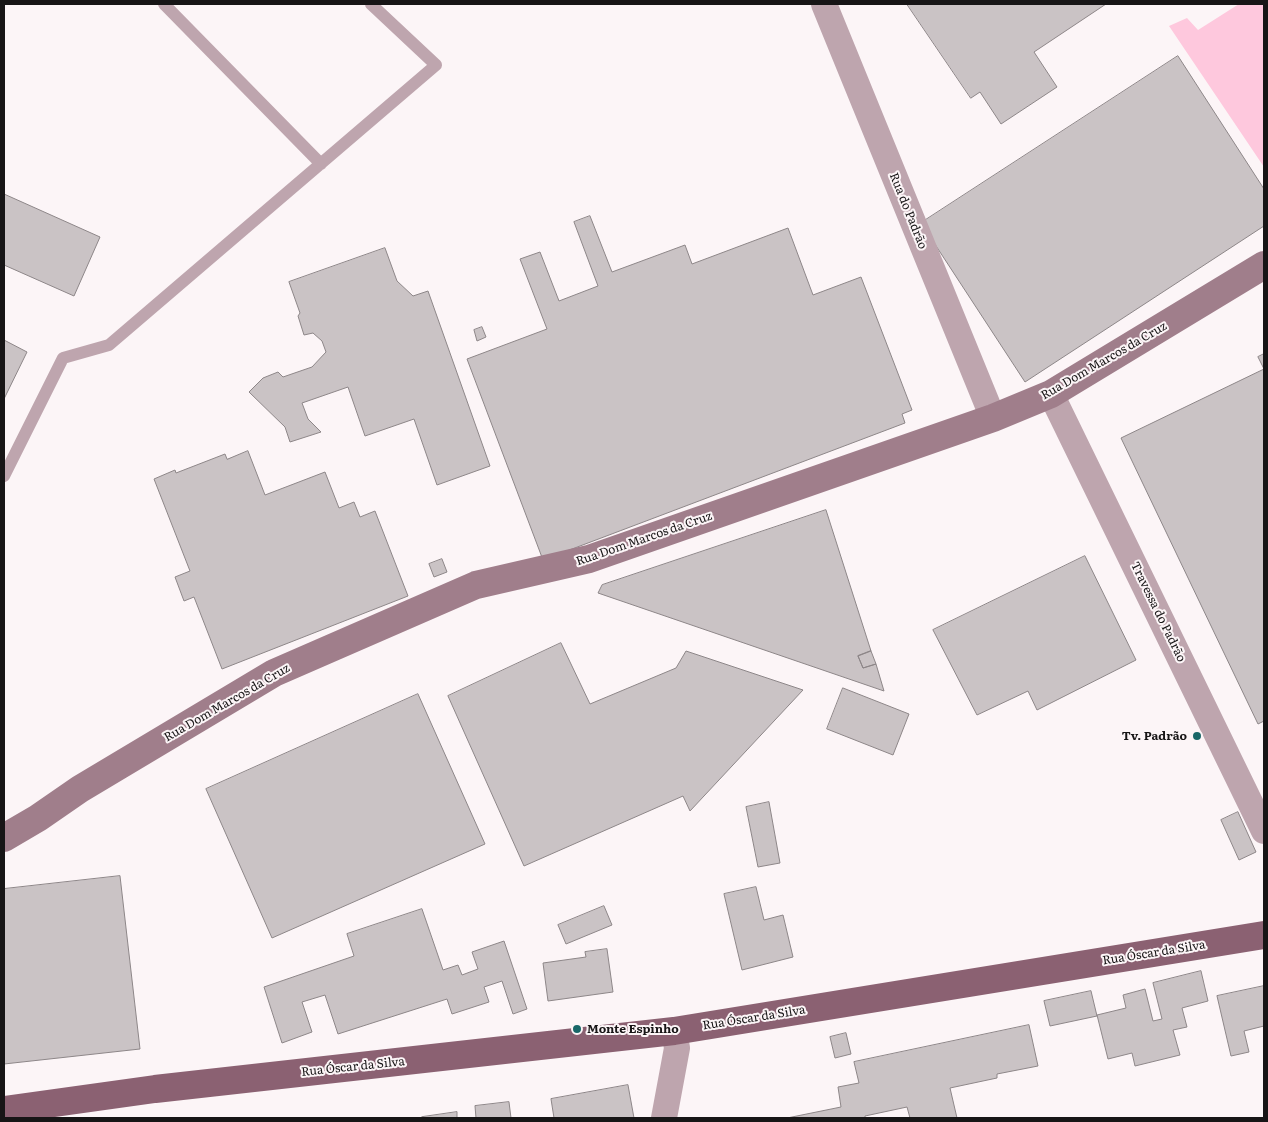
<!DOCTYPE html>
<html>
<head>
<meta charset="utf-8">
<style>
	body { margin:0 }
	#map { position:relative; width:1268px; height:1122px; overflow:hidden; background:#fcf5f7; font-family:Literata,serif }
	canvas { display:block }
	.frame { position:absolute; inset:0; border:5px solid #171516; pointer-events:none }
</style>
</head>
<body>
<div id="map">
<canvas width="1268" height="1122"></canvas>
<div class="frame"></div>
</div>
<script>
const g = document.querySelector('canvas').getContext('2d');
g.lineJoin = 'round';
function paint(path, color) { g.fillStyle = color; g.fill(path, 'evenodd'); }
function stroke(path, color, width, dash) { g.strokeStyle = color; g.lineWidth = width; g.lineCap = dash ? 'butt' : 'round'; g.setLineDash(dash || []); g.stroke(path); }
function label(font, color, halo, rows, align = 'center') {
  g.font = font + ' Literata,serif'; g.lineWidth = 4; g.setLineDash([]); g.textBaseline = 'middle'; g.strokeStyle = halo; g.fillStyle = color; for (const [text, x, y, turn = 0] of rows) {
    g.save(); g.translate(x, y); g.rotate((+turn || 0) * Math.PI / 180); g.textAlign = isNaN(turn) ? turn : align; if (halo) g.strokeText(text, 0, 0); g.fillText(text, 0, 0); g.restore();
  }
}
const green = new Path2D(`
	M1239,4H1264V167L1169,26L1187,18L1198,30Z`);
const building = new Path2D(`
	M907,4H1106L1034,52L1057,87L1001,124L980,92L971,98Z
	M1178,56L1264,189V226L1025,382L921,223Z
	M4,194L100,237L74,296L4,265Z
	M590,216L612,272L685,245L692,264L788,228L813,295L861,277L912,410L902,414L905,423L543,560L467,359L547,329L520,259L540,252L559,301L598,286L574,222Z
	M385,248L397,281L413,296L428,291L490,466L437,485L414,419L365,436L348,387L302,403L308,419L321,432L290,442L285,427L249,392L263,378L278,372L283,377L312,367L326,352L322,341L313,333L304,335L298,316L300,313L289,282Z
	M482,327L486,337L477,341L474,330Z
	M4,340L27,352L4,399Z
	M1264,354V721L1258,724L1121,438L1264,369L1258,357Z
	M248,451L265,495L325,472L339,508L354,502L360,517L375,511L408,596L222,669L194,597L184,601L175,577L190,571L154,479L175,470L176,473L225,454L227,459Z
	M826,510L871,651L858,656L863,668L876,664L884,691L598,593L602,585Z
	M1085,556L1136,660L1037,710L1028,691L977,715L933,630Z
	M442,559L447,572L434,577L429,564Z
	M561,643L590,704L676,668L686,651L803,690L690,811L683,796L524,866L448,696Z
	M871,651L876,664L863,668L858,656Z
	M843,688L909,714L893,755L827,729Z
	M418,694L485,844L272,938L206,789Z
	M769,802L780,863L758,867L746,807Z
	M1238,812L1256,852L1239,860L1221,820Z
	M120,876L140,1049L4,1064V889Z
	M756,887L764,920L783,915L793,957L742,970L724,894Z
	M604,906L612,925L566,944L558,925Z
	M422,909L443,970L458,965L462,975L478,969L472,952L504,941L527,1009L513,1014L502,981L484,987L489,1002L452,1014L447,999L338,1034L325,995L302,1002L312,1032L282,1043L264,987L354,956L347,934Z
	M607,949L613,992L548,1001L543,963L586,957L585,952Z
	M1201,971L1208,1001L1182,1008L1187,1027L1173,1030L1180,1055L1135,1066L1132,1053L1108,1059L1097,1015L1126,1008L1123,995L1145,989L1153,1021L1162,1019L1153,983Z
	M1264,986V1026L1244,1031L1249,1052L1231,1056L1217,996Z
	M1091,991L1097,1016L1050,1026L1044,1001Z
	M1029,1025L1038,1066L997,1074V1078L950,1088L957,1118H910L907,1107L865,1116V1118H787L841,1107L838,1087L859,1083L854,1062Z
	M846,1033L851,1054L835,1058L830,1037Z
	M628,1085L634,1118H554L551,1099Z
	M509,1102L511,1118H476L475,1106Z
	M457,1112V1118H423L422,1117Z`);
const lane = new Path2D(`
	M164,4L321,164
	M4,476L63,358L109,345L436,65L371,4`);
const street = new Path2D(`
	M824,4L993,418
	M1051,394L1264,831
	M664,1118L677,1048L674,1031`);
const secondary = new Path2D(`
	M4,838L38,818L80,789L274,673L476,585L589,559L993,418L1051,394L1264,265`);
const primary = new Path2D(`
	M4,1110L155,1089L674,1031L1264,935`);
const markers = [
	[1197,736,5,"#196768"],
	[577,1029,5,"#196768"]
];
const streetNames = [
	["Rua do Padrão",908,211,68],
	["Rua Dom Marcos da Cruz",1104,361,-30],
	["Rua Dom Marcos da Cruz",644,539,-19],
	["Travessa do Padrão",1158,612,64],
	["Rua Dom Marcos da Cruz",227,703,-30],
	["Rua Óscar da Silva",1154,953,-9],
	["Rua Óscar da Silva",754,1018,-9],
	["Rua Óscar da Silva",353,1067,-6]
];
const poiNames = [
	["Tv. Padrão",1187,736],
	["Monte Espinho",587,1029,"left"]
];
paint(green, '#fec8dd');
paint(building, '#cac3c5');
stroke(building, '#8d8688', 1);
stroke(lane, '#bea5ae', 12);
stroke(street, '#bea5ae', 26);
stroke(secondary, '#a07e8b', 28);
stroke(primary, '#8b6172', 28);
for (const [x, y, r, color] of markers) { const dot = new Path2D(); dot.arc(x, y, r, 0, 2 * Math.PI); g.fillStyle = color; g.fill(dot); stroke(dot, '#fcf5f7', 2); }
label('12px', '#171516', '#fcf5f7', streetNames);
label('bold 12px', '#171516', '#fcf5f7', poiNames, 'right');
</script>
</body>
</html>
